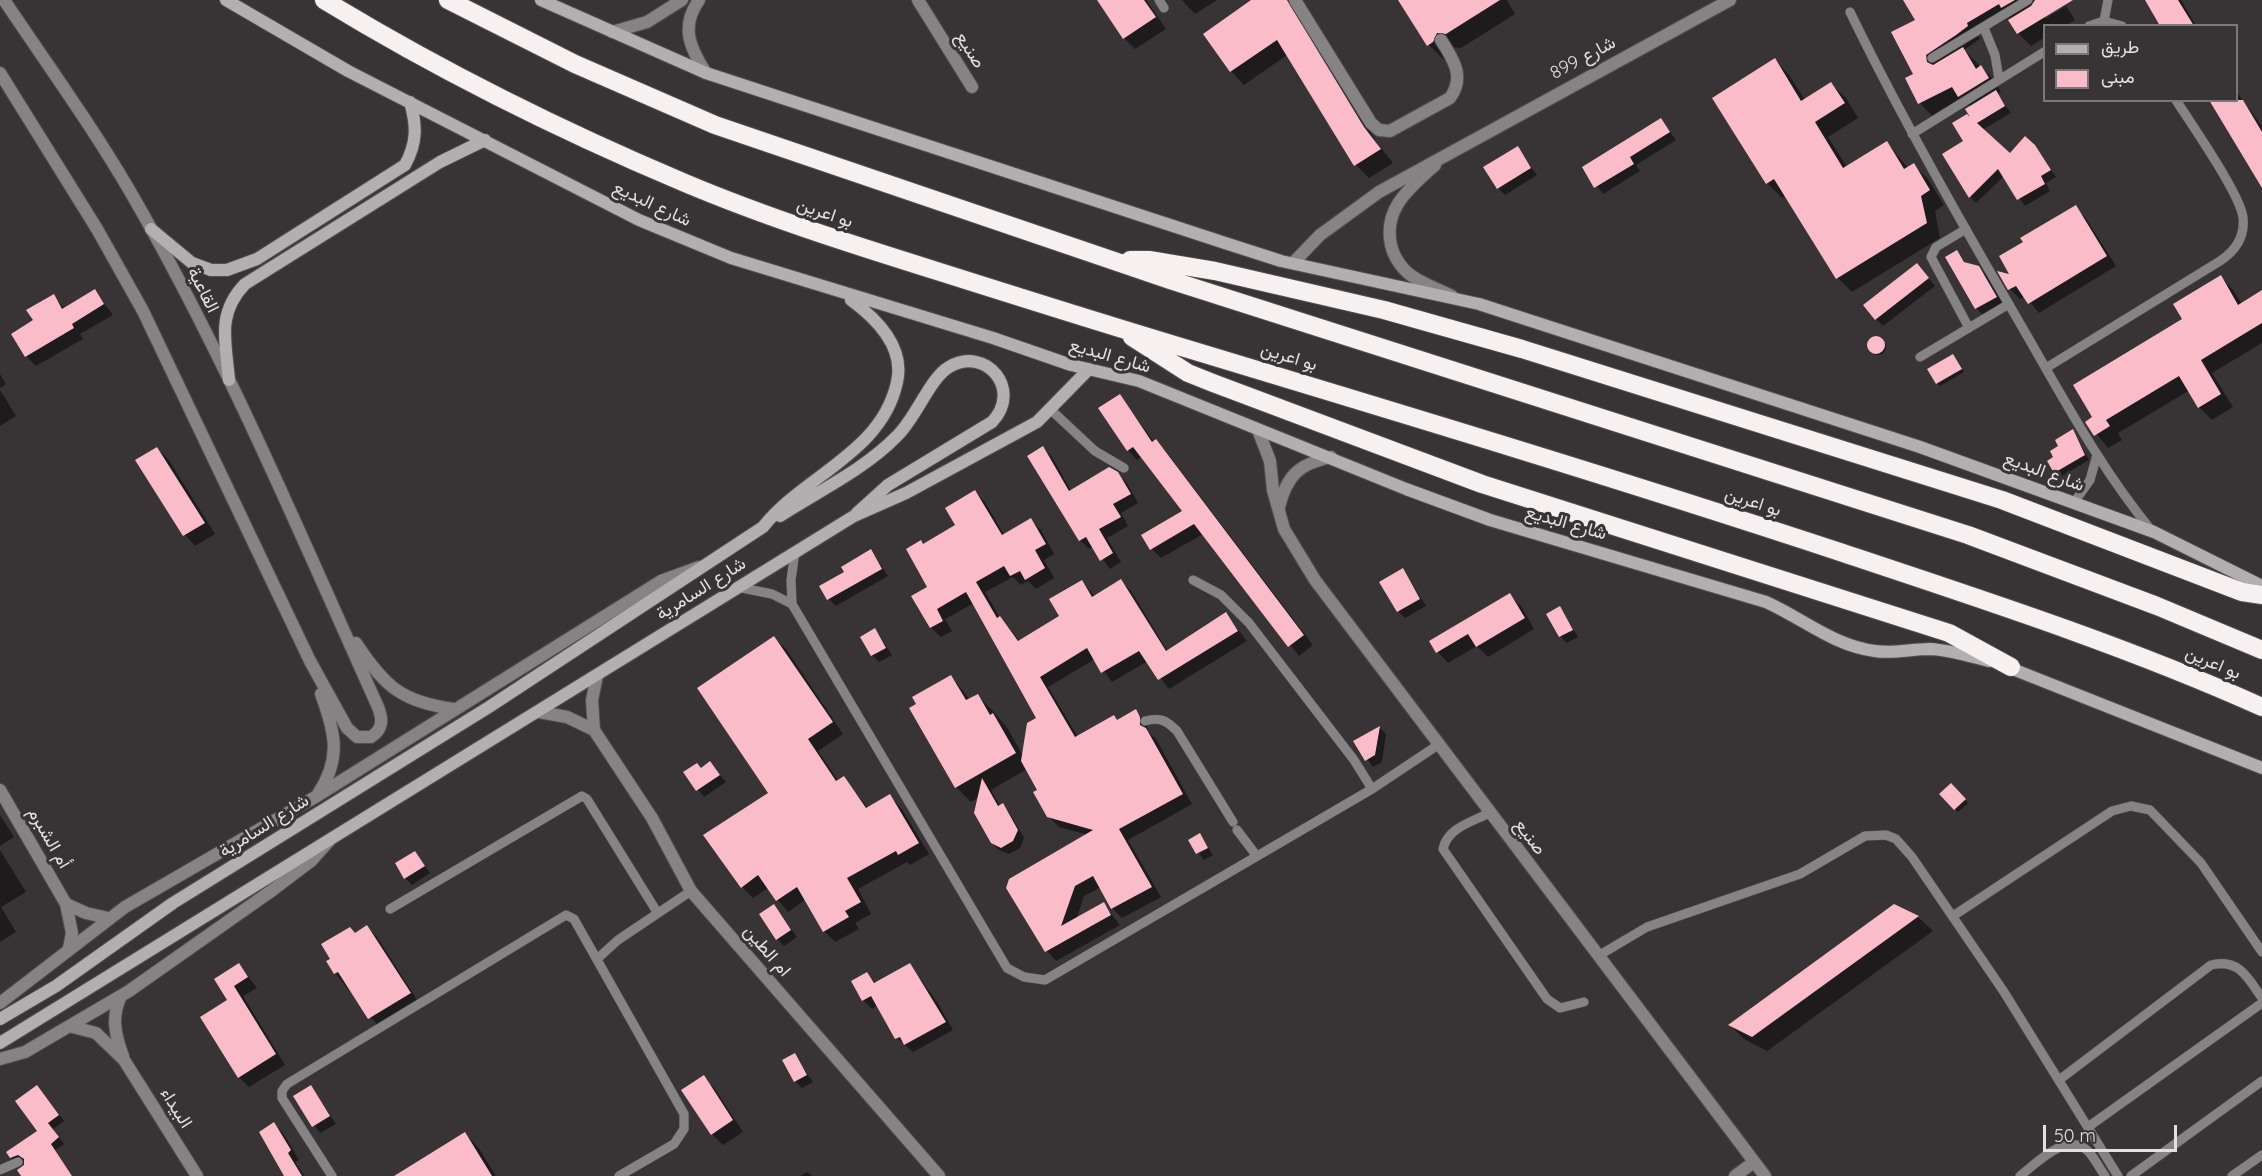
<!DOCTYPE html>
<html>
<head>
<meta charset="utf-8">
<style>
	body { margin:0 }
	#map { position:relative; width:2262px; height:1176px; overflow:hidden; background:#383334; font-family:Quicksand,Vazirmatn,sans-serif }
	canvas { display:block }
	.legend { position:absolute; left:2043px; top:24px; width:195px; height:78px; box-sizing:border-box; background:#383334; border:2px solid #7c7879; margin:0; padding:8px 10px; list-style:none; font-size:18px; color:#e3e0e0 }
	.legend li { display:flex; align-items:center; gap:12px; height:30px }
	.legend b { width:30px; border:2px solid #7c7879 }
	.scale { position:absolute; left:2043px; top:1125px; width:134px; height:27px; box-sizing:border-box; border:3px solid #e3e0e0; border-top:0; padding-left:8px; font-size:18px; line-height:21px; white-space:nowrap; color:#e3e0e0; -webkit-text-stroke:4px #383334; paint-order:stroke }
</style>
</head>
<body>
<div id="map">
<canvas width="2262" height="1176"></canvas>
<ul class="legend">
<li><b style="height:8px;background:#b3afb0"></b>طريق</li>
<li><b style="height:16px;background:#fbbcca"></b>مبنى</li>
</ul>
<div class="scale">50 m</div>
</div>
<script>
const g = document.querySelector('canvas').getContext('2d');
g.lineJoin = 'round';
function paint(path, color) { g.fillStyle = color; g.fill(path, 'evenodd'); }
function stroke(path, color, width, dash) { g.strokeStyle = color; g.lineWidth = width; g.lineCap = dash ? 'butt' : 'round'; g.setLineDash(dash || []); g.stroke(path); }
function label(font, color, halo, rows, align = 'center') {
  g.font = font + ' Quicksand,Vazirmatn,sans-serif'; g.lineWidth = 6; g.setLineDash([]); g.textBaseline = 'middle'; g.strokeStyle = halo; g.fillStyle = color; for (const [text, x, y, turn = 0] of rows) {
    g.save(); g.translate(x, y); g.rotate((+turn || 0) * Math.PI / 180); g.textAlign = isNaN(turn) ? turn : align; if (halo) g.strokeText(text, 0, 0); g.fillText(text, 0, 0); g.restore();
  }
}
const shadow = new Path2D(`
	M1098,0H1146L1166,29L1135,49L1124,38Z
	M1182,0H1217L1195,14Z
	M1253,0H1291L1377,143L1393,163L1369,178L1356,165L1287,55L1244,85L1231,71L1205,34Z
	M1400,0H1507L1515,14L1461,48L1452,47L1448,57L1443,59L1429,45Z
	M1904,0H2063L2045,15V19L2066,6L2075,20L2065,26H2044V38L2031,46L2018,33L2009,18L1978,36L1980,39L1964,50L1994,80L2001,92L1997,94L2011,113L1982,130L2010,156L2034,146L2056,177L2046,183L2050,191L2025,206L2004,176L1976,203L1970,197L1965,142L1975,123L1971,107L1964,100L1932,116L1920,103L1915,74L1917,21Z
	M2147,0H2181L2196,26H2163Z
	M1775,60L1789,75L1805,100L1831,84L1846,98L1858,118L1828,137L1847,167L1887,143L1908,168L1913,165L1928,179L1944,205L1935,211L1940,238L1852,292L1838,278L1786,195L1782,198L1767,183L1714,98Z
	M2236,91L2262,126V187L2209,100H2236Z
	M1661,120L1676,140L1636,165L1640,171L1603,194L1584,168Z
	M1517,148L1537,175L1505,195L1498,188Z
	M2075,207L2085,217L2116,266L2039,313L2025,296L2020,299L2010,289L2000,273L2012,276Z
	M1956,251L1967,264L1978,267L1986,275L2003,304L1983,315L1976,308L1947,257Z
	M1917,265L1935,286L1883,326L1876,319Z
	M2221,277L2233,290L2242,304L2262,292V343L2212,373L2233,407L2212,420L2199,407L2190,390L2118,433L2122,440L2108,448L2087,422L2095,417Z
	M94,291L113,315L80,334L83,339L36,366L26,356L13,334L35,321L53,296L65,309Z
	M1870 347a8 8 0 1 1 16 0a8 8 0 1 1-16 0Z
	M1953,355L1964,372L1940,386L1937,383Z
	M0,374L6,384L0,388Z
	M0,390L16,416L0,426Z
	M1120,396L1154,442L1165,450L1313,645L1299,656L1203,534L1161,558L1152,549L1185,511L1142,456L1137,460L1128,450Z
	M2073,431L2089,460L2060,477L2049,461L2055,457Z
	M157,448L168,459L215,534L195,546L185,535L138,461Z
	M1043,448L1052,457L1071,491L1117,474L1127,483L1138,503L1121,513L1128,526L1107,538L1121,562L1110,569L1093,546L1089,549L1080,540Z
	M975,492L985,502L1004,535L1031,520L1041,530L1054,554L1044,560L1054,578L1036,589L1028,581L1021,585L1013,577L985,592L1000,618L1020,641L1061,616L1082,581L1095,597L1121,581L1131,591L1168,652L1226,614L1247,641L1169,689L1148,661L1112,682L1095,659L1048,687L1078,737L1114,717L1118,721L1136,711L1145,721L1149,733L1156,739L1192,804L1128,840L1161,897L1122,918L1113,909L1101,887L1084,896L1076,920L1104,904L1120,925L1056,961L1047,951L1088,835L1059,827L1049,817L1040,790L1027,769L991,790L1000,806L1002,805L1009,812L1024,838L1020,848L1009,854L999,850L992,843L979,797L971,802L956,787L911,708L951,676L970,700L977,695L992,710L1008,729L1023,756L1038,718L974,603L945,619L952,631L941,637L931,628L913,597L929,588L924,545L957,526Z
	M871,551L888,576L836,606L829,599L846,572Z
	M1403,570L1426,606L1405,618L1398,611Z
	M1510,595L1521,606L1534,629L1488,657L1477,646L1448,663L1438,652Z
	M1559,608L1578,637L1567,643L1560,636Z
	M875,630L892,655L879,662L872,655Z
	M774,638L786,649L843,734L818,751L839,782L844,778L868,808L890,796L901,808L929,854L910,865L907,862L858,889L871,914L855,923L859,929L835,942L824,931L806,899L788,912L768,888L753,898L742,887L770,793Z
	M1380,728L1386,734L1382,762L1373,767L1355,741Z
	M710,763L726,782L704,797L685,772L702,769Z
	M1951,785L1968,803L1958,812L1941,794Z
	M0,815L14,837L0,846Z
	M1199,835L1213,855L1204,860L1190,841Z
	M0,850L26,892L1,907L16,932L0,942Z
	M415,852L430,873L412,885L405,878Z
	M774,906L797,937L784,946L777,939Z
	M1894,906L1918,917L1933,931L1767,1051L1744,1039L1730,1025Z
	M367,927L377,937L419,1003L379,1027L335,973L356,934Z
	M239,965L257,988L243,996L285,1065L249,1087L239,1077L229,1001Z
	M910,965L937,1002L953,1030L913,1052L897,1038L877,1005L872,1009L863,1000L853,982L867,974L877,984Z
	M794,1055L813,1082L802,1088L795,1081Z
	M703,1077L714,1088L743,1132L723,1145L712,1134Z
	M37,1087L64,1121L53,1129L64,1144L55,1150L72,1176H23L25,1160L17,1163L11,1157L39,1131Z
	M311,1087L336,1124L320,1133L295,1096Z
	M274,1124L283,1133L299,1160L295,1162L304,1176H288Z
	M465,1134L478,1147L496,1176H397Z
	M807,1172L812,1176H800Z`);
const building = new Path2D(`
	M1097,0H1144L1156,17L1123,39Z
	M1251,0H1287L1364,127L1381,149L1354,166L1277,40L1230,72L1203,34Z
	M1398,0H1500L1446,34L1437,33L1433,42L1427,46Z
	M1903,0H2015L2001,8L1999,4L1967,23L1968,26L1956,35L1926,55L1927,62L1933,65L1963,47L1976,69L1981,65L1989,78L1958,97L1952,87L1918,104L1905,78L1913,74L1891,32L1915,20Z
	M2035,0H2073L2017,34L2008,20L2031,6Z
	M2145,0H2178L2194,26H2160Z
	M1775,58L1801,101L1831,82L1845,103L1815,122L1843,168L1887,141L1904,169L1914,163L1930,190L1921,196L1927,223L1836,279L1774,179L1766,184L1712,98Z
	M1996,90L2005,106L1977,123L2010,153L2025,136L2035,145L2051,170L2041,176L2045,184L2017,200L1998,169L1969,198L1942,154L1963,141L1952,123L1967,114L1970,117L1965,109Z
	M2209,100H2243L2262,132V188Z
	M1661,118L1670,132L1630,157L1634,164L1594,188L1582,167Z
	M1518,146L1531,168L1497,189L1483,167Z
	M2076,205L2107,256L2028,304L2016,286L2008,290L1997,271L2009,274L1999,256L2023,242L2020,238Z
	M1957,250L1964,262L1979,266L1997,297L1975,309L1945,257Z
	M1917,263L1929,278L1875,320L1863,305Z
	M2221,275L2238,305L2262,290V323L2201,360L2221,394L2198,408L2179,376L2106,420L2110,426L2094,436L2085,422L2092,417L2073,385L2182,319L2173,304Z
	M95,289L104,304L72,324L74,328L25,357L11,334L33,320L26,310L54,294L62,309Z
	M1867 345a9 9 0 1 1 18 0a9 9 0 1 1-18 0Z
	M1953,354L1962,369L1936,384L1927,369Z
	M1120,394L1152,442L1156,439L1304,635L1288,647L1194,524L1150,550L1141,535L1182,511L1133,447L1127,451L1098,408Z
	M2073,429L2085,455L2054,473L2047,461L2053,457L2050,451L2058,446L2055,440Z
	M1043,446L1069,491L1109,467L1118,472L1131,494L1113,504L1121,517L1099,529L1113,553L1100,561L1086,537L1079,541L1027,456Z
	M157,447L205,523L183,536L135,460Z
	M975,490L1002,535L1031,518L1046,544L1035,550L1045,568L1025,580L1020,571L1010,576L1004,566L976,582L997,618L1000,616L1018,641L1059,616L1049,599L1082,580L1092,597L1121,579L1166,651L1226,612L1238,631L1158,680L1139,651L1101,673L1087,648L1040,677L1075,737L1114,715L1117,720L1136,709L1140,717V725L1146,728L1183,794L1119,829L1152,887L1111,909L1093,876L1075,886L1061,926L1104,902L1111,915L1045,952L1006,888L1009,879L1093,830L1047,817L1033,792L1037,790L1021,761L1027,723L1036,718L966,592L937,609L943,621L930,628L911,596L927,587L906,549L921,540L923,544L955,525L945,508Z
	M871,549L882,569L827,600L819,586L844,572L841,567Z
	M1403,568L1420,599L1397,612L1379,582Z
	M1510,593L1525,618L1476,647L1468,634L1436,653L1429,641Z
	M1560,606L1573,630L1559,637L1546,614Z
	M875,628L886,648L871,656L860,637Z
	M774,636L833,722L808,739L836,781L844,776L866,808L890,794L919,843L898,855L896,851L847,878L861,902L845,911L849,917L823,932L797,887L776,901L758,875L741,888L703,835L768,793L697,688Z
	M951,675L966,700L978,694L990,715L993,713L1016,753L955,788L909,708L916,704L912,697Z
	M1380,726L1375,755L1365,761L1353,741Z
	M710,761L720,775L696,791L683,772L697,763L701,768Z
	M982,778L998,806L1003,803L1018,830L1013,841L1001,848L991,843L974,813Z
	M1951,783L1966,799L1954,810L1939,794Z
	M1200,833L1208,848L1196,854L1188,840Z
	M415,851L425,866L404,879L395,863Z
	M774,904L791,930L776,940L759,914Z
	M1894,904L1919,916L1752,1037L1728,1025Z
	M367,925L411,993L368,1019L338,972L334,974L326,961L330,959L321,944L350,927L355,933Z
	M239,963L248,977L234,986L276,1054L238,1078L200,1017L227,1000L214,979Z
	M910,963L946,1022L904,1045L900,1037L895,1039L871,996L862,1001L851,981L867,972L874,983Z
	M795,1053L807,1075L794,1082L782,1060Z
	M704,1075L733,1120L711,1135L681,1090Z
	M37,1085L59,1115L48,1123L59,1137L51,1144L72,1176H21L17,1170L24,1165V1159L18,1155L10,1158L6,1152L37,1131L15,1101Z
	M311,1085L330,1116L312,1127L293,1096Z
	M274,1122L291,1150L288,1153L302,1176H284L259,1132Z
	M465,1132L492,1176H394Z`);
const lane = new Path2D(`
	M1159,0L1164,8
	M1850,12C1901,117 1959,219 2018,320C2060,392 2099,467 2152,531
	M2104,21L2108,0
	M2089,26L2104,21L2122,26
	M1984,28L1995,55L1999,79
	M1932,58L2028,0
	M1912,134L2044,52
	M1966,229L1936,247L1931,257L1969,328
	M1920,357L2009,304
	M2046,368L2220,261C2235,251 2245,237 2243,218C2241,195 2191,124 2176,100
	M1050,409L1095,451L1124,468
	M2075,501L2090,480L2097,455
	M795,552L791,580L792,604L1007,968L1024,977L1045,980L1372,789L1438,745
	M1193,580L1221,595L1249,623L1354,760L1372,789
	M737,587L772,594L792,604
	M1145,721C1160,717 1166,720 1177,731L1233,822
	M1489,813C1472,822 1447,828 1443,849L1547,999L1560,1008L1584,1002
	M1237,830L1256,855
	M390,909L582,796L587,799L657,912
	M1953,916L2112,811L2131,806L2150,810L2201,863L2262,952
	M1598,956L1647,927L1800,874L1865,836L1886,835L1896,839L1912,857L2004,992L2118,1176
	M597,959L618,940L691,891
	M2059,1080L2211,965C2239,958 2248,978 2262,998
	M2088,1127L2262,1003
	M0,1170L18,1162
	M332,1176L282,1098V1091L287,1084L566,915L574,919L684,1114V1129L674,1144L619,1176
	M2020,1176C2037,1163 2067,1130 2089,1152C2095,1159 2100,1169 2105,1176
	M2131,1176L2262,1081
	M2232,1176L2262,1155`);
const street = new Path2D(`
	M699,0C680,27 690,48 706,73
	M918,0L972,87
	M1295,0L1371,123L1379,130L1390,131L1450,98C1465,77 1454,60 1441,40
	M612,32L647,22L682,0
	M0,73L97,229L143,311L310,661L347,728L357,737H371C383,729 383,720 378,707C300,534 226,357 131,193C92,126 47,64 4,0
	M1435,165C1410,188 1383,208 1391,245C1394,258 1403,271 1415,278C1426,285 1440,290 1452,296
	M1293,263L1320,235L1379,192L1730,0
	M1258,430L1270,461L1273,490L1284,529L1315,580L1765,1176
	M1279,507C1287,475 1299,464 1331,457
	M356,643C385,687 402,702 454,709
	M539,712L567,717L594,730L652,818L691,891L939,1176
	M594,730L592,700L597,676
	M0,790L66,904L72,933L69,948
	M318,794C342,758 335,732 321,694
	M66,904L86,913L108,918
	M121,996C111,1017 115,1035 123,1056
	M0,1003L125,907L317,796L661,581L699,567
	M69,1026L96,1033L124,1060L197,1176
	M0,1059L25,1052L129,991L274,889L311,861L329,841
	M1735,1176L1754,1162`);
const secondary = new Path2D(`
	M226,0L348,71L639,220L731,258L993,338L1071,365L1139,381L1406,489L1490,520L1766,602C1802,618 1834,646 1875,651C1893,654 1911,649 1930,649C1950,650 1969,656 1989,661
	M541,0L706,73L1225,243L1281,261L1479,304L1920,447L2154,532L2262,586
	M151,229L192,263L211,270H227L257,259L405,165C417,143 417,126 410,102
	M229,380C226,342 216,314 245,284L440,162L485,140
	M780,516C819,491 865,469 897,436C916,418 930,378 949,367C986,345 1023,390 992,422L888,485L857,513
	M2005,666L2262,768
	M0,1019L56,986L173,903L489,707L763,527C804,475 882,453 897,382C905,347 877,319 851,300
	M0,1043L854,516L906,493L1037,422L1089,369`);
const highway = new Path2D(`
	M324,0C442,72 557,129 685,183C768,218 854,245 940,272C1019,297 1098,322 1178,346C1400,413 1622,480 1843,553C1984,600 2126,646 2262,707
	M448,0L575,64L715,125L1170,280L1968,535L2157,606L2262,650
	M1130,260H1149L1215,271L1384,310L1522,349L2002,500L2242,592L2262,595
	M1132,337L1188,373L1213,383L1482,484L1949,633L2011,667`);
const streetNames = [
	["صنيع",970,50,58],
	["شارع 899",1583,58,-28],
	["شارع البديع",652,204,25],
	["بو اعرين",825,213,19],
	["القاعية",203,290,63],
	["شارع البديع",1110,356,16],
	["بو اعرين",1289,357,17],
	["شارع البديع",2044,472,20],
	["بو اعرين",1753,502,18],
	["شارع البديع",1566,523,16],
	["شارع السامرية",701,589,-32],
	["بو اعرين",2213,663,23],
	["شارع السامرية",264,826,-32],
	["صنيع",1530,837,53],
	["أم الشبرم",49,838,60],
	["ام الطين",767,951,49],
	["البيداء",176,1108,58]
];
paint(shadow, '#0007');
paint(building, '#fbbcca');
stroke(lane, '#534f50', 10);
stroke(street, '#534f50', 14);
stroke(secondary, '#534f50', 14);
stroke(highway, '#534f50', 20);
stroke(lane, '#858383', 9);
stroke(street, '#858383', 12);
stroke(secondary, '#b3afb0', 12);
stroke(highway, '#f6f0f1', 18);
label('18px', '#e3e0e0', '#383334', streetNames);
</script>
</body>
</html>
